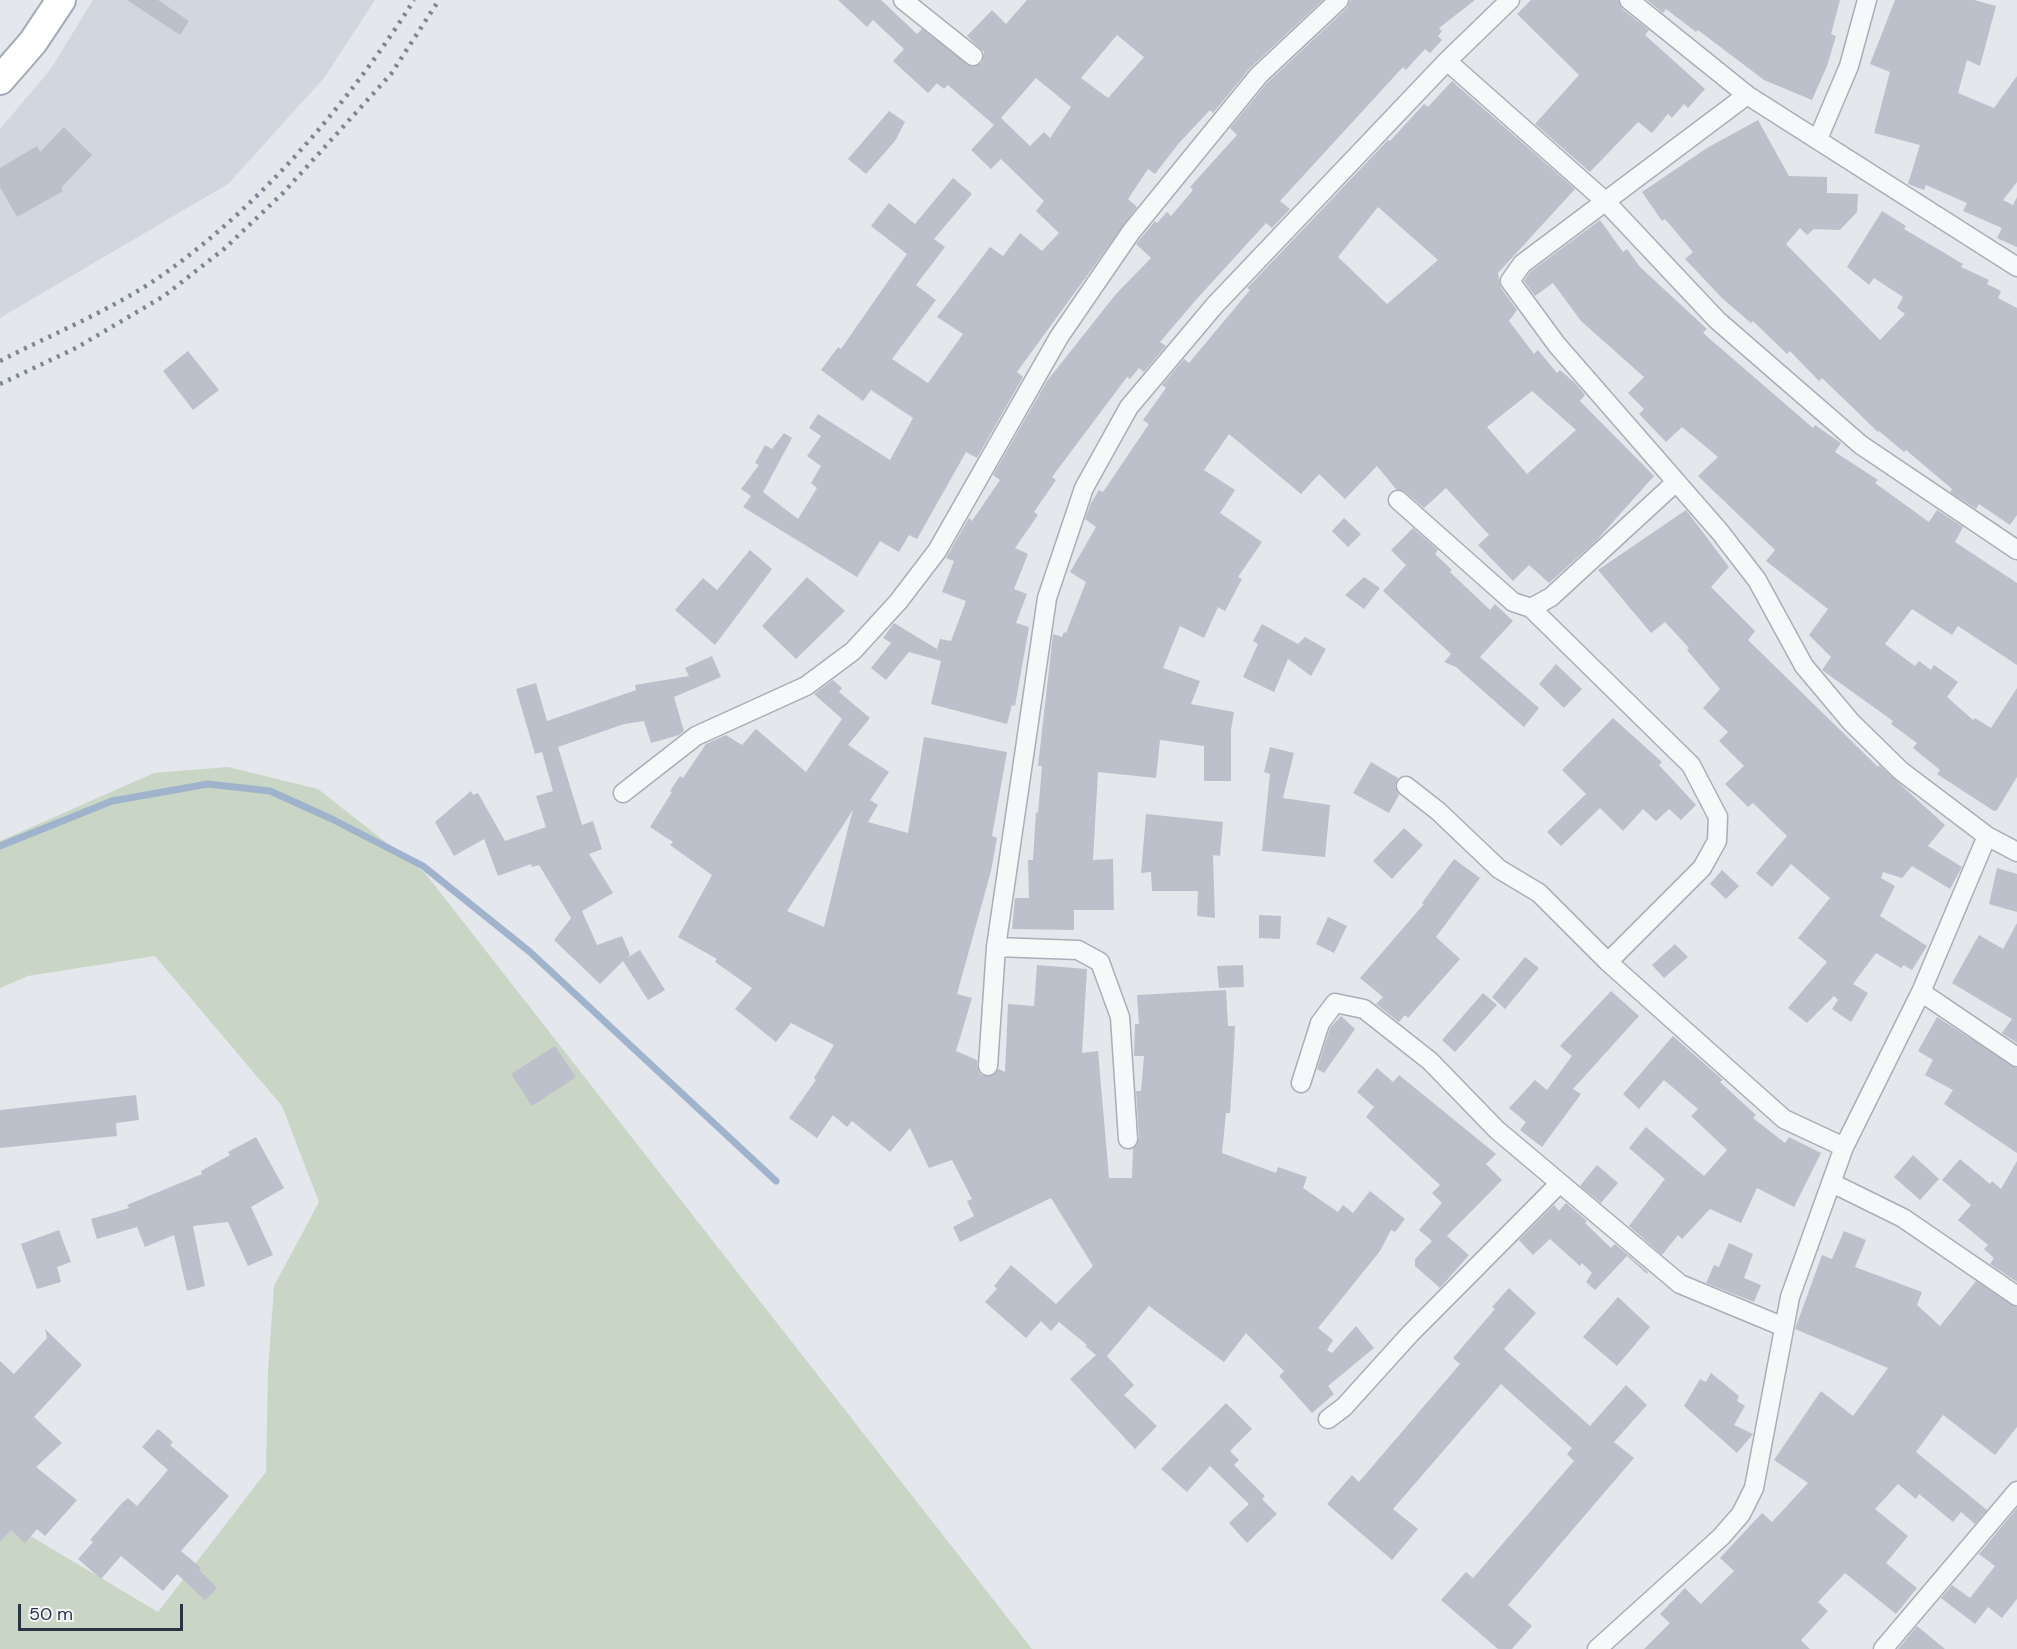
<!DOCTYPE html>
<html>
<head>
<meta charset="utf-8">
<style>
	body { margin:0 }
	#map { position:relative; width:2017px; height:1649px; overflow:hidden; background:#e4e7ec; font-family:"DM Sans",sans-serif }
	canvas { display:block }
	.scale { position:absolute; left:18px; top:1604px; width:165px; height:27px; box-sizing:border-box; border:3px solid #2b3445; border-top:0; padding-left:8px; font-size:18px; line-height:21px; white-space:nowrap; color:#2b3445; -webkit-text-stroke:4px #f4f6f9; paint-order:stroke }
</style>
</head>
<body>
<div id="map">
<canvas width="2017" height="1649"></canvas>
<div class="scale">50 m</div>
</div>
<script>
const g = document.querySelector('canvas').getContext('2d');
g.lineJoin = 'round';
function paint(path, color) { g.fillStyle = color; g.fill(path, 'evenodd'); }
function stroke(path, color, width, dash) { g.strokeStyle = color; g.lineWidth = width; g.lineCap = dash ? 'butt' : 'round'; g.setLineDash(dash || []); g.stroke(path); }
const built = new Path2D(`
	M93,0H375L324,78L228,184L0,318V129L50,70Z`);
const green = new Path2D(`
	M228,767L318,789L425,873L1032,1649H0V1518L158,1612L266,1472L268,1371L274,1286L319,1202L282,1106L155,956L28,976L0,988V841L154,773Z`);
const stream = new Path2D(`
	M0,846L112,801L208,784L270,791L332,819L423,866L530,952L776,1181`);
const building = new Path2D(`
	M127,0H158L189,21L180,35Z
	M838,0H881L917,34L922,29L972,67L982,63L984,52L967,36L992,10L1006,24L1027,0H1323L1251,67L1213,113L1210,110L1179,143L1155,174L1148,169L1128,199L1137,207L1017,372L1023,377L977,458L966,452L917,539L909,535L899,552L880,541L857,577L743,507L751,496L741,489L759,465L755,463L765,445L772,449L784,433L792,438L763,492L798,519L817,488L811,483L821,466L807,456L821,436L809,428L818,414L890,460L913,418L871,390L863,401L821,370L838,347L841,349L907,254L871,226L889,203L915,224L953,178L972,194L934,239L945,247L916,285L936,300L892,359L928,383L963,334L937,317L990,247L1003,256L1020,233L1042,251L1059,233L1036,211L1044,201L1001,159L991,169L971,150L994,125L948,85L944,89L937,83L928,93L893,61L904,49L873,20L867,27ZM1117,35L1144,57L1108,98L1081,78ZM1036,78L1071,107L1050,138L1044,132L1030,146L1001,118Z
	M1350,0H1475L1439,28L1442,31L1438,36L1442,40L1430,53L1425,49L1406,70L1403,67L1280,201L1290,209L1272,228L1266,223L1195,301L1160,342L1166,346L1144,372L1139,368L1130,379L1127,377L1052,477L1056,480L1034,512L1038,515L1015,548L1028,554L1014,589L1027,594L1016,623L1029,627L1015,706L1012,705L1007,724L931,704L941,661L909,652L886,680L871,668L891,643L883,638L894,623L937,649L940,639L951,641L966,601L942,592L954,561L946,558L969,518L972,521L1000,480L993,475L1047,381L1116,294L1151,258L1136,244L1155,221L1157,223L1167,212L1171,216L1193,190L1190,187L1237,135L1230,128L1267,83L1347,8Z
	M1531,0H1618L1622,9L1649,30L1645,35L1705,89L1688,108L1684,104L1672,118L1668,114L1652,133L1638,122L1590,172L1535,124L1579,75L1517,14Z
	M1647,0H1840L1831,34L1836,36L1827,66L1812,100L1764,80L1698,30L1696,32L1666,9L1663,13Z
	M1895,0H1974L1996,6L1980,66L1967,60L1958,93L1994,108L2017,76V182L2003,200L2013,205L2017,197V247L1997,238L2002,228L1963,211L1967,203L1926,185L1924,190L1908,184L1920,145L1874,133L1890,72L1870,64Z
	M1452,81L1575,189L1498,273L1501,288L1517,310L1509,321L1534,354L1538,350L1557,373L1560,370L1576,384L1585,395L1580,401L1654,476L1596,541L1549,583L1529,565L1513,581L1478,545L1489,535L1446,488L1424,508L1405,492L1396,489L1377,466L1345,499L1319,474L1301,494L1229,434L1204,470L1235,490L1220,513L1262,542L1238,577L1242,579L1225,611L1218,607L1204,638L1180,626L1163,668L1200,681L1191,704L1234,712L1231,730V781H1204V746L1160,740L1156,778L1098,772L1093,860L1113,859L1114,910H1074V930L1012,929L1015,898H1029L1028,860H1033L1036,812L1038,813L1042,766H1038L1053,634L1062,637L1064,632L1066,633L1086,582L1070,572L1096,527L1085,519L1091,503L1099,490L1103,492L1149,424L1143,420L1166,388L1162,385L1184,359L1189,363L1250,290L1247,288L1251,284L1388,140L1390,141L1424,104L1428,107ZM1378,207L1438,260L1387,304L1338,257ZM1532,391L1576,430L1527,474L1487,427Z
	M889,111L905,122L895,141L866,174L848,159Z
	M1758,120L1789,176L1827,177V193L1858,194L1857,212L1840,230L1814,229L1807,235L1800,228L1786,244L1880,340L1905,314L1897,308L1903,297L1874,278L1869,285L1847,267L1882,211L1906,226L1904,229L1963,264L1961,267L1989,280L1987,284L2001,291L1998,298L2017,308V515L2010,525L1979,504L1976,509L1950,492L1952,489L1906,450L1904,452L1879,431L1878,432L1822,378L1819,381L1790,351L1787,354L1753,321L1751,323L1723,299L1685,259L1693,252L1665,219L1662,221L1642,192L1707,148Z
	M64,127L92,155L61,188L63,191L17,217L0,187V168L37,146L40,152Z
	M1600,220L1623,252L1627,249L1640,267L1707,329L1703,333L1813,428L1815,425L1841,443L1835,452L1878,480L1875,483L1929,522L1937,510L1963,527L1955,542L2017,583V665L1958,626L1952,635L1912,609L1885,644L1915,666L1919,661L1931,670L1934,665L1958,682L1947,697L1973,720L1975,718L1991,728L2017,688V777L1997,810L1994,811L1937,774L1940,770L1913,748L1917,743L1891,724L1893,721L1822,670L1831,657L1809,635L1828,609L1766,561L1775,550L1698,476L1718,457L1682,427L1666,442L1639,414L1644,409L1628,393L1644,377L1581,321L1553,283L1535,296L1524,281L1530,272Z
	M188,351L219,390L193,410L163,371Z
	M1686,510L1729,567L1711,587L1755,631L1748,640L1878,767L1879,765L1945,825L1928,846L1962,867L1950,889L1912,866L1902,878L1883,872L1881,878L1895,886L1880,916L1927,946L1912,970L1904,965L1901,968L1876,953L1853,984L1868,993L1851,1022L1832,1009L1838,1000L1834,996L1807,1023L1788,1008L1827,962L1798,938L1830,898L1791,864L1772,887L1756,873L1787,836L1753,803L1748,807L1725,784L1744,766L1719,741L1728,732L1703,708L1720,689L1687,650L1689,648L1665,622L1651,633L1598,570Z
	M1344,518L1361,534L1348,547L1332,531Z
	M1413,528L1438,550L1435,554L1452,570L1450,572L1490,610L1495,604L1513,621L1480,657L1539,708L1524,727L1456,667L1444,662L1451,654L1383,591L1406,565L1391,550Z
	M750,550L772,569L715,645L675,610L703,578L717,590Z
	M807,577L845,611L796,659L762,626Z
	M1364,577L1380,588L1364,609L1345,595Z
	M1262,624L1298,644L1305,637L1326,649L1311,676L1288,659L1274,692L1243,677L1258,644L1253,641Z
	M712,656L721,677L674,697L684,731L679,735L651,743L644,721L624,724L558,747L582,825L593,821L602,849L589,854L613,893L582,911L597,945L622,936L630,955L627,958L640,950L665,990L648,1000L623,961L600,984L554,940L572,917L571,918L539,865L532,867L531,864L498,876L484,839L454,856L435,822L471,791L473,795L478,793L505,841L546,827L536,796L553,791L542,752L535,754L516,689L536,683L547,721L636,690L635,685L689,676L685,668Z
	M1556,664L1582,689L1564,708L1539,684Z
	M833,680L842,688L839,692L870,718L848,745L889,772L870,800L878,805L868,822L908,833L924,737L1007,752L992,836L997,838L991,871L957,994L972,998L956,1051L977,1060L978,1070L981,1075L992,1076L999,1069L1005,1072L1008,1004L1034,1006L1037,965L1087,969L1082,1053L1098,1051L1109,1178H1132L1133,1149L1139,1138L1136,1091H1141L1144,1056H1134L1135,1024H1139L1137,995L1226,990L1228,1026H1235L1234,1050L1230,1113H1226L1222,1153L1276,1173L1278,1167L1307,1177L1303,1188L1338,1212L1343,1205L1353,1213L1370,1191L1405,1219L1395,1232L1391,1230L1380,1251L1318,1328L1333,1340L1327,1350L1332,1353L1356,1326L1374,1348L1328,1386L1334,1394L1312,1413L1279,1376L1284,1371L1246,1333L1224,1362L1149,1306L1107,1356L1134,1385L1124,1395L1157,1426L1135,1449L1070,1379L1096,1355L1085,1346L1087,1345L1059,1322L1051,1331L1041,1321L1026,1338L985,1302L997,1289L994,1286L1011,1265L1056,1304L1093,1266L1051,1198L960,1242L953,1227L974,1216L967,1201L972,1199L952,1160L929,1168L910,1128L890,1152L852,1121L847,1127L833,1115L817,1138L789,1118L816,1080L814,1078L834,1045L791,1023L776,1042L735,1009L752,988L715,962L717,959L678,937L712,875L670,845L673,842L650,827L672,792L670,791L680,776L683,778L706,744L726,735L742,745L756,729L806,772L842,719L814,694ZM853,810L848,828L824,927L787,911Z
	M1613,718L1662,762L1659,765L1696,805L1681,820L1669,809L1656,821L1643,809L1623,831L1600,808L1561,846L1547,832L1586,794L1562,770Z
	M1270,747L1294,753L1283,798L1330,805L1325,857L1262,851L1270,774L1264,772Z
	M1371,762L1398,778L1395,785L1399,795L1389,813L1353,793Z
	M1146,814L1223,822L1220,856L1213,855L1215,918L1197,916L1198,891H1152L1151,872L1141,873Z
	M1404,828L1423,845L1392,879L1373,861Z
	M1454,859L1480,878L1436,937L1460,959L1408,1018L1405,1015L1399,1022L1376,1004L1383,997L1360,978L1424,904L1422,903Z
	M1997,868L2017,874V912L1989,904Z
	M1722,870L1739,886L1726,899L1710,884Z
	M1259,915L1281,916L1280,939L1259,938Z
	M1328,917L1347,926L1334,953L1316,944Z
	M2017,923V1043L2002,1033L2012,1019L1952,983L1979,935L2003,949Z
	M1675,944L1688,957L1664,978L1652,965Z
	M1525,957L1539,968L1505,1009L1492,997Z
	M1243,965L1244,987L1219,988L1217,966Z
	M1611,991L1639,1016L1573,1089L1581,1094L1542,1147L1520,1130L1526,1122L1509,1108L1535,1080L1547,1090L1572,1056L1560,1046Z
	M1483,993L1497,1005L1455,1052L1442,1040Z
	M1341,1016L1355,1029L1324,1073L1317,1069L1330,1028Z
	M1937,1017L2017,1068V1153L1944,1104L1953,1090L1925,1075L1933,1060L1918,1051Z
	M1673,1036L1723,1080L1720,1082L1756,1115L1753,1118L1785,1143L1789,1137L1821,1153L1794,1207L1757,1188L1741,1223L1710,1209L1682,1239L1678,1235L1662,1255L1629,1226L1665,1179L1629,1148L1646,1127L1704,1176L1727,1150L1691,1116L1698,1109L1664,1080L1639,1109L1623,1094Z
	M555,1046L576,1077L532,1106L511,1074Z
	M1377,1068L1393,1082L1399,1075L1496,1154L1486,1164L1502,1180L1447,1236L1469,1255L1440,1288L1415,1266V1259L1432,1241L1419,1230L1442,1203L1432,1193L1440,1185L1366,1117L1374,1107L1357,1092Z
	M136,1095L139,1120L116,1123L117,1136L0,1148V1110Z
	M256,1137L284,1188L251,1207L273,1255L248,1266L228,1222L193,1226L205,1286L187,1291L174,1235L145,1247L137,1227L97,1239L91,1219L129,1208L127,1205L202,1174L201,1171L230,1155L228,1152Z
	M1913,1155L1939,1179L1920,1200L1894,1177Z
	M1960,1159L1990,1184L1992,1181L2001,1189L2017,1161V1282L1990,1264L1994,1258L1984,1249L1988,1245L1958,1220L1971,1205L1942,1180Z
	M1597,1165L1618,1183L1601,1203L1580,1186Z
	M1566,1203L1587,1221L1585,1223L1611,1248L1615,1244L1648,1272L1647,1274L1627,1256L1595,1290L1586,1282L1592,1273L1582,1263L1580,1266L1550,1239L1533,1255L1519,1240L1554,1205L1559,1211Z
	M59,1230L71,1262L57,1267L61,1282L37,1289L21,1244Z
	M1844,1231L1866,1240L1855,1267L1922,1292L1917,1305L1940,1326L1976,1281L2017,1307V1427L1995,1455L1943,1415L1916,1452L1987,1510L1975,1524L1961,1512L1953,1522L1919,1494L1916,1499L1898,1484L1875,1509L1908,1536L1886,1563L1917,1588L1896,1614L1845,1573L1818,1602L1828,1611L1801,1640L1810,1649H1644L1670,1623L1660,1614L1685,1588L1701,1604L1734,1571L1720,1558L1762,1513L1772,1522L1808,1483L1774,1460L1821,1391L1853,1416L1888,1368L1795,1329L1822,1255L1832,1259Z
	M1729,1243L1753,1254L1744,1278L1761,1285L1754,1302L1706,1283L1714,1265L1719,1267Z
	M1509,1288L1536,1313L1504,1349L1590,1426L1626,1385L1647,1405L1614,1442L1634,1458L1508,1605L1532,1626L1512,1649H1498L1441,1600L1466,1572L1473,1578L1574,1461L1567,1454L1572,1448L1501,1384L1393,1509L1418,1529L1392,1560L1327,1504L1352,1475L1359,1482L1460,1364L1453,1358L1495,1309L1492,1307Z
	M1618,1297L1650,1327L1617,1366L1583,1337Z
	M45,1329L82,1365L34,1417L62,1443L36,1467L77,1500L45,1536L37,1529L25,1543L11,1530L0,1542V1361L14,1374L47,1338Z
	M1711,1373L1739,1396L1737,1401L1745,1406L1734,1425L1753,1434L1737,1453L1684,1406L1700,1379L1706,1382Z
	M1226,1403L1252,1429L1230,1451L1239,1460L1234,1465L1265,1496L1262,1499L1277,1514L1247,1543L1229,1523L1249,1504L1210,1466L1187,1492L1161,1469Z
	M158,1429L173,1442L170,1445L229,1496L181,1551L201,1568L199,1570L217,1588L205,1600L177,1574L163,1591L121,1556L101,1579L78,1559L93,1542L90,1540L122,1503L128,1498L137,1506L168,1470L142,1447Z
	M2017,1508V1599L2002,1618L1988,1607L1975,1624L1941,1598L1952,1585L1970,1598L1995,1566L1979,1554Z
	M1917,1626L1945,1649H1898Z`);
const street = new Path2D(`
	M903,0L973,56
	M1629,0L1747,95L2017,267
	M1447,61L1605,201L1717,320L1861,445L2017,550
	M1747,95L1522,264L1510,281L1557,345L1720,532L1757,580L1804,666L1851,722L1901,771L1987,836L2017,852
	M1818,139L1849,66L1867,0
	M1398,500L1513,602L1531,608L1551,597L1676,482
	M1531,608L1691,765L1718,817L1717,841L1702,868L1608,962
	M1406,786L1438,811L1499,869L1539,893L1608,962L1784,1119L1844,1147
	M623,793L696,736L806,686L853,651L898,602L937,551L1059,337L1131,232L1259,75L1339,0
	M996,947L1078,950L1100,962L1120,1017L1128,1139
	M1921,992L2017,1057
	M988,1066L996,947L1047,598L1084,488L1129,407L1215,305L1447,61L1510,0
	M1301,1083L1320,1023L1335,1003L1364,1009L1430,1061L1497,1130L1680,1284L1784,1327
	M1832,1183L1903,1218L2017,1296
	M1328,1419L1344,1407L1410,1334L1559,1184
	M1597,1649L1721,1537L1741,1514L1754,1488L1790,1297L1844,1147L1921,992L1987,836
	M1883,1649L2017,1491`);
const primary = new Path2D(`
	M0,80L33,42L61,0`);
const rail = new Path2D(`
	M0,361C56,332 117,308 168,271C263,203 352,99 414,0
	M0,384L76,348L164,296L224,249L283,193L391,74L439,0`);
paint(built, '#d2d6de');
paint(green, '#c9d6c5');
stroke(stream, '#9fb4cc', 7);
paint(building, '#bbc0ca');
stroke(street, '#a9aeb7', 21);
stroke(primary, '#a3abb8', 32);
stroke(street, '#f7f8fa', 18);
stroke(primary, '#fff', 28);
stroke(rail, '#7d8696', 4.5, [3, 6]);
</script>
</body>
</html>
